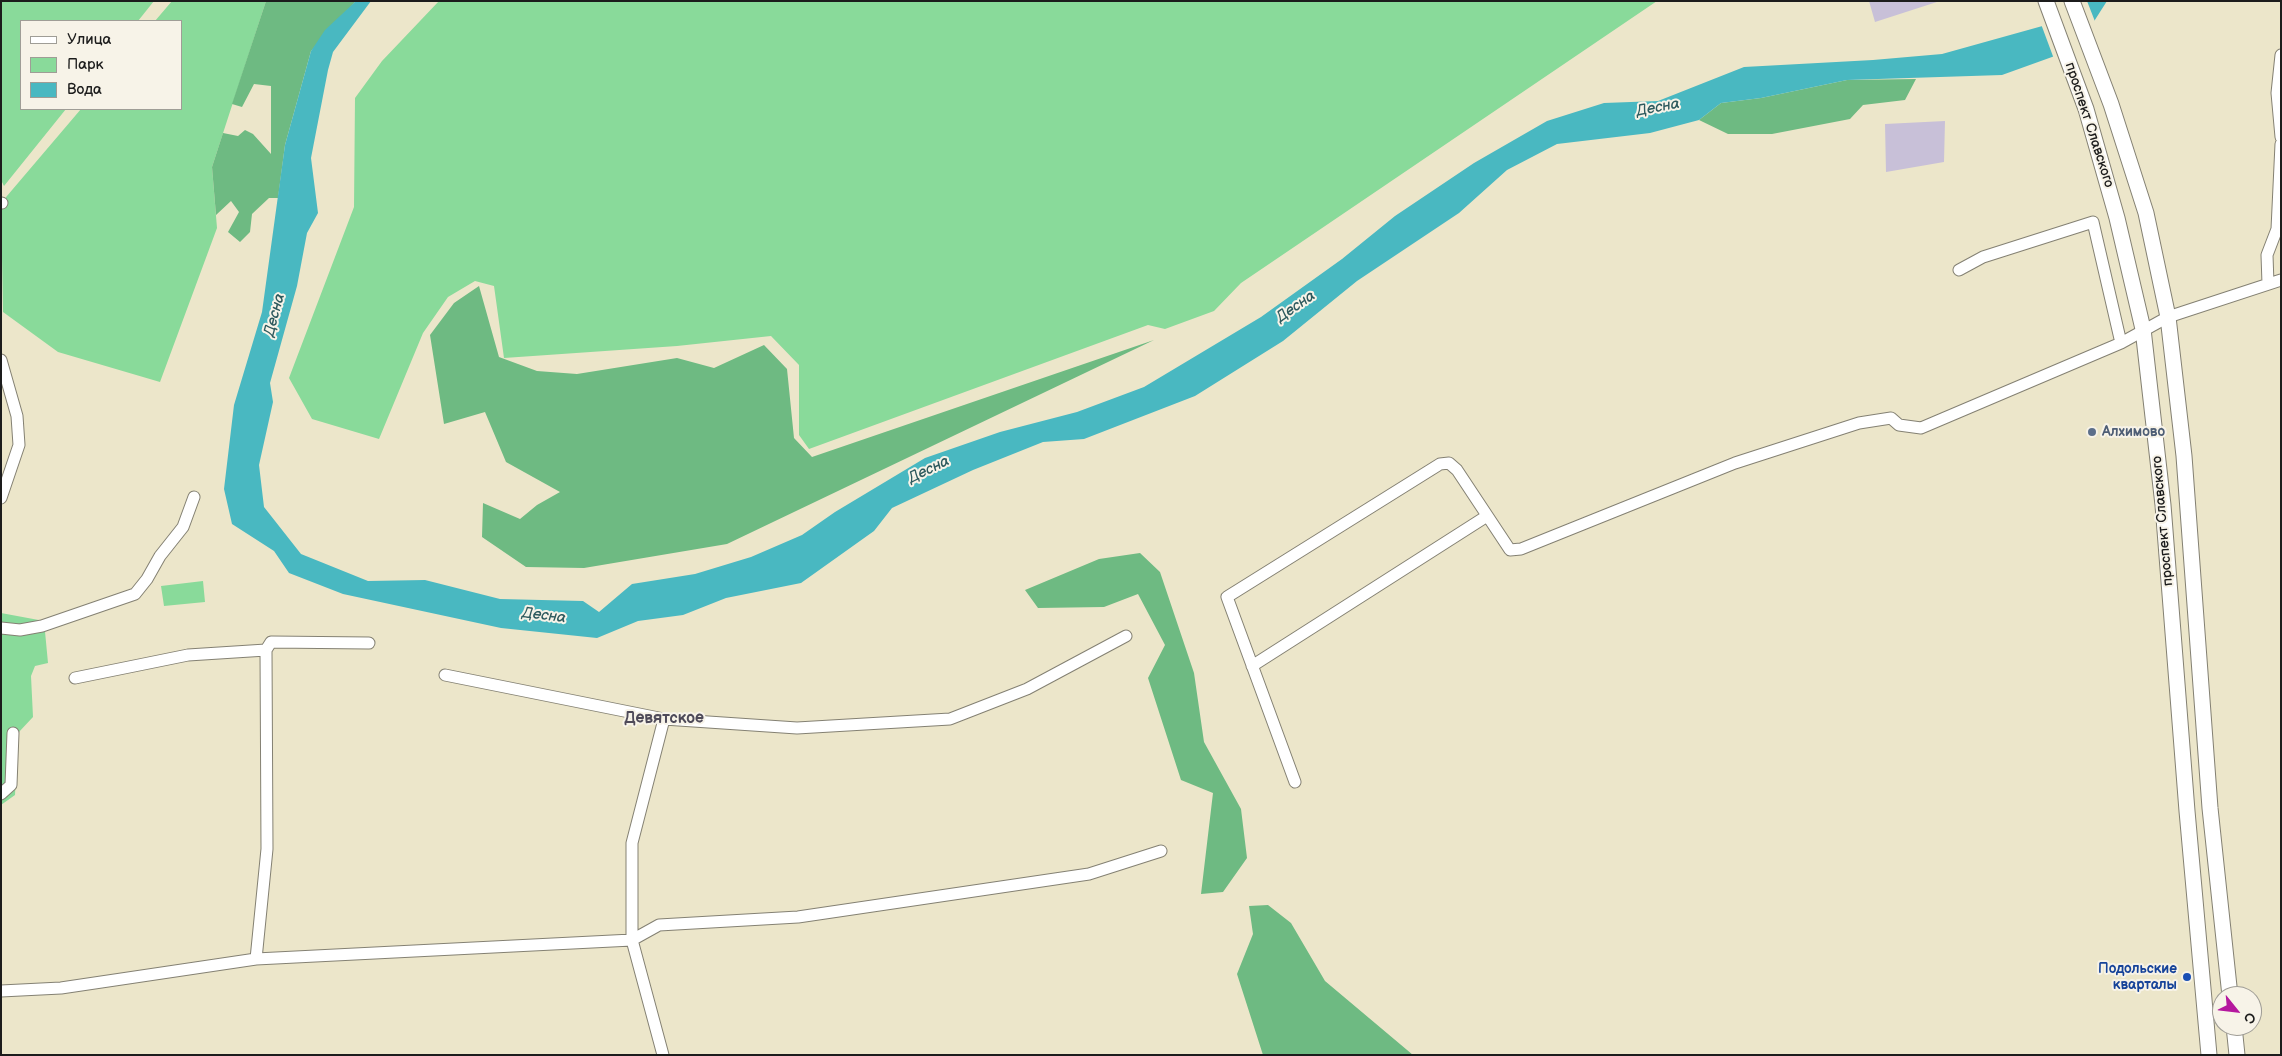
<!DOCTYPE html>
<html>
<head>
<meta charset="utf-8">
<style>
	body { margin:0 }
	#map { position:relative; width:2282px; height:1056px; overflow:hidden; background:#ece6ca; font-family:"Balsamiq Sans",sans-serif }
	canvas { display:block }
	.frame { position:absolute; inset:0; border:2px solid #1c1c1c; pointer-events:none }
	.legend { position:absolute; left:20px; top:20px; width:162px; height:90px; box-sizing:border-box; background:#f7f3e8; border:1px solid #9f9d96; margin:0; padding:6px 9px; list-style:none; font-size:15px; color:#1c1c1c }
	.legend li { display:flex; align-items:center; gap:10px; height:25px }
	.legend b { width:25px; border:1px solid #9f9d96 }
	.north { position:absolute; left:2212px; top:986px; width:50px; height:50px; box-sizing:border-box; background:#f7f3e8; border:1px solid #9f9d96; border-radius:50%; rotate:119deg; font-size:14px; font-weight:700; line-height:20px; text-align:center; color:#1c1c1c }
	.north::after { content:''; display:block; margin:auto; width:18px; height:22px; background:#b5179e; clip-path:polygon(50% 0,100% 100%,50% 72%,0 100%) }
</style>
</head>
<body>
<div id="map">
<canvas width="2282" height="1056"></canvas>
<div class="frame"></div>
<ul class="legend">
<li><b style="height:6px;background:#fff"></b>Улица</li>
<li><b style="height:14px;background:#89da9a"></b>Парк</li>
<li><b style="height:14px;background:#49b8c1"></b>Вода</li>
</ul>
<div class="north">С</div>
</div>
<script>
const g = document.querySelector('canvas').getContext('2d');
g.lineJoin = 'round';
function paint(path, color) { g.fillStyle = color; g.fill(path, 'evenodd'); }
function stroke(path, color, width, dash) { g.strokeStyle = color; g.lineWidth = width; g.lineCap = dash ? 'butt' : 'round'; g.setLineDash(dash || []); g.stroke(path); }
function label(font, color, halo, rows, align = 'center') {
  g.font = font + ' "Balsamiq Sans",sans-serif'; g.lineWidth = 4; g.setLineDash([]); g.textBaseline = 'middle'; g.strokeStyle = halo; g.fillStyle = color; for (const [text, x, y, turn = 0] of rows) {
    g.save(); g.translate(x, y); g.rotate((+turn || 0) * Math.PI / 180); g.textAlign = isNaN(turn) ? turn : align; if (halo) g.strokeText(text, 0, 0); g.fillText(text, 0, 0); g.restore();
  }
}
const industrial = new Path2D(`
	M1869,1H1940L1875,22Z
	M1945,121L1944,162L1886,172L1885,124Z`);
const green = new Path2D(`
	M1,1H154L138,21H21V109H66L4,186L1,180Z
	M172,1H266L212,167L217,228L160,382L58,352L3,312L1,203L81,109H181V21H155Z
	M439,1H1657L1241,283L1214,311L1165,329L1148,325L809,449L799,435V365L771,336L677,346L504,358L494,286L475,281L448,297L423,333L379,439L312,419L289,378L354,207L355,98L382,61Z
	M203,581L205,602L164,606L161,586Z
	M1,613L44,621L48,663L35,666L31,676L33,717L18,733L15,795L1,805Z`);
const forest = new Path2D(`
	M266,1H356L311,51L285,145L278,198H269L252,214L250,232L240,242L228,232L239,212L231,201L216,215L212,167L223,133L238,136L245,130L253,134L271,154V86L254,84L242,107L232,104Z
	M1916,79L1905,100L1863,105L1850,119L1772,134H1728L1699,120L1721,103L1761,98L1847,80Z
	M479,286L499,357L537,371L577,374L677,358L714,368L764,345L787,369L794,438L812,457L1154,340L727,544L584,568L526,567L482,537L483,503L520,519L537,505L560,492L506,462L485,412L444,424L430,335L454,303Z
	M1140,553L1160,572L1194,673L1204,742L1241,809L1247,858L1223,892L1201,894L1213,793L1181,780L1148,678L1165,645L1138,594L1104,607L1038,608L1025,590L1099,559Z
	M1268,905L1291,923L1325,981L1413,1055H1263L1237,974L1253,934L1249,906Z`);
const water = new Path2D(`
	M356,1H371L333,52L328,70L311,158L318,213L307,233L297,286L270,383L273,402L259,465L264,507L301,554L368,581L425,580L500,599L583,601L599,612L632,584L695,574L751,557L802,535L835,512L925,458L1000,432L1077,412L1144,387L1261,317L1342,259L1395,216L1474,163L1547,121L1604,103L1658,101L1744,67L1873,60L1942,54L2046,25L2069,1H2107L2077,48L2002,75L1847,80L1761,98L1721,103L1699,120L1650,133L1557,144L1507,170L1459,213L1357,281L1283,341L1195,396L1084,439L1043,442L973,470L892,508L874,531L801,583L726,598L683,615L638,621L597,638L501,628L343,594L289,573L274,551L232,524L224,489L234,405L262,312L285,145L311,51L325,30Z`);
const pier = new Path2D(`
	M2066,1H2087L2096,24L2078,50L2054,59L2041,24L2045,23Z`);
const minor = new Path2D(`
	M2281,55L2277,93L2281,137
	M1,203H2
	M1959,270L1983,257L2093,222L2121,343
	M2268,284L2267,255L2277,229L2281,144
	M1,360L17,416L19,445L1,498
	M1,628L20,630L42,626L135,594L147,579L160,556L183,527L194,497
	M266,650L271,642L369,643
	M1252,666L1487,516
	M445,675L664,719L797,728L950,719L1027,689L1126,636
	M75,678L188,655L266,650L267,849L256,959L632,940L659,925L798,917L1089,874L1161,851
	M1295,782L1227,597L1440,464L1449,463L1457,470L1510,550L1521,549L1735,463L1859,423L1891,418L1899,425L1921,428L2121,343L2168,317L2281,280
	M1,794L11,785L13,733
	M1,991L61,988L256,959
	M663,1055L632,940V843L664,719`);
const major = new Path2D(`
	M2046,1L2086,109L2117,218L2143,329L2163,505L2187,811L2209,1055
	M2072,1L2111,104L2146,213L2168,317L2184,456L2210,808L2230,996
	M2234,1026L2237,1055`);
const markers = [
	[2092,432,5,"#5c6f8a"],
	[2187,977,5,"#1a4fb4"]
];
const streetNames = [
	["проспект Славского",2089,125,72],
	["проспект Славского",2163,521,-95]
];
const serviceNames = [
	["Алхимово",2102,432]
];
const transitNames = [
	["Подольские",2177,969],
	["кварталы",2177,985]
];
const waterNames = [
	["Десна",1658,108,-11],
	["Десна",1296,307,-35],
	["Десна",275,315,-75],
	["Десна",929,470,-26],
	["Десна",544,616,7]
];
const quarterNames = [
	["Девятское",664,719]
];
paint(industrial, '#c8c0d8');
paint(green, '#89da9a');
paint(forest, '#6eba82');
paint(water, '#49b8c1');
paint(pier, '#ece6ca');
stroke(minor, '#848173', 13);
stroke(major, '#848173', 17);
stroke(minor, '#fff', 11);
stroke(major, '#fff', 15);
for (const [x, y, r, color] of markers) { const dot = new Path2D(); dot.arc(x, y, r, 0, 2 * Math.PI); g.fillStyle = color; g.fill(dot); stroke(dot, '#f7f3e8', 2); }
label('14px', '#1c1c1c', '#f7f3e8', streetNames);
label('bold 14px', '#4e5e75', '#f7f3e8', serviceNames, 'left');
label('bold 14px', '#164399', '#f7f3e8', transitNames, 'right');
label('italic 15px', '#2e5a5e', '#f7f3e8', waterNames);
label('bold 16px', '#4e4a59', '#f7f3e8', quarterNames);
</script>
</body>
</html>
